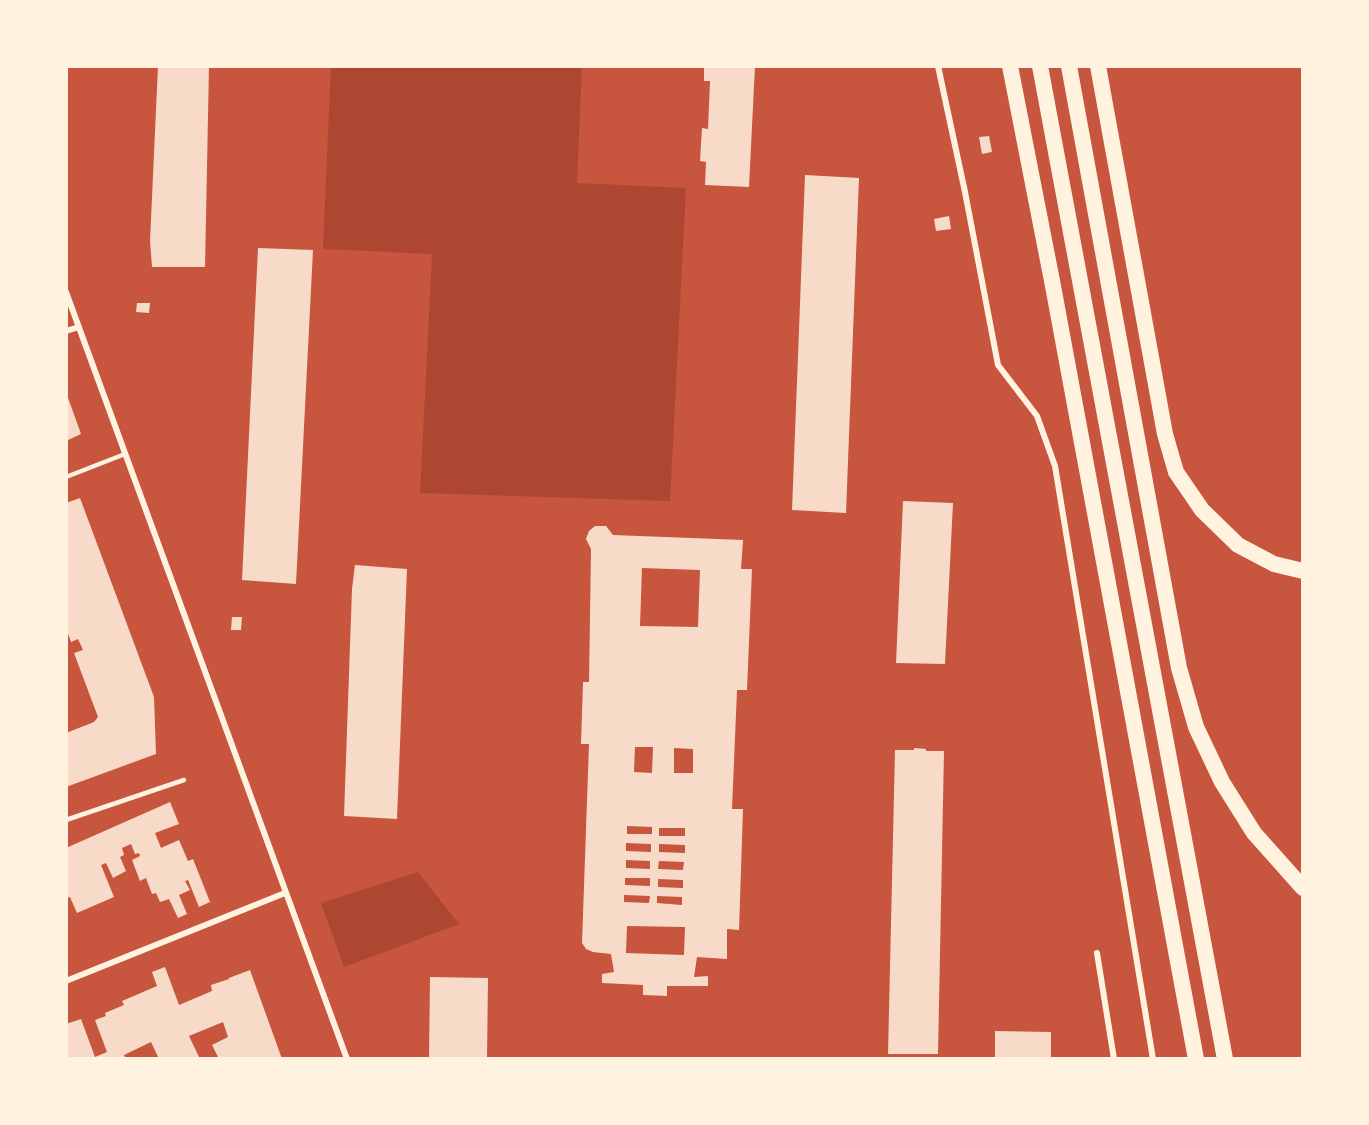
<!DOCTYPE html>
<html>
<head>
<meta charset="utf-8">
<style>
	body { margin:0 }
	#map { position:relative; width:1369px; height:1125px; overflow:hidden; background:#c8553d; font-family:"DM Sans",sans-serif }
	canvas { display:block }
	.frame { position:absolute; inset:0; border:68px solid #fff3e0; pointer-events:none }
</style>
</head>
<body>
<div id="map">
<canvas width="1369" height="1125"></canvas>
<div class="frame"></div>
</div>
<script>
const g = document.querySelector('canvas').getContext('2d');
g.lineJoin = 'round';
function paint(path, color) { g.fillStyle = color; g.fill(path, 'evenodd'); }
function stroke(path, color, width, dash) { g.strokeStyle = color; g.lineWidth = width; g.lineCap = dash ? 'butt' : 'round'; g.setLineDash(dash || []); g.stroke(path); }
const green = new Path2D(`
	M331,66H582L577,183L686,188L670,501L420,493L432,254L323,249Z
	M418,872L459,924L344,967L321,903Z`);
const building = new Path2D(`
	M158,66H209L205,267H152L150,241Z
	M704,66H755L749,187L705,185L706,162L700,161L702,128L708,129L710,81H704Z
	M989,136L992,152L982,154L979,137Z
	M805,175L859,178L846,513L792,510Z
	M949,216L951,229L936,231L934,219Z
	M258,248L313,250L296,584L242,580Z
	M137,303H150L149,313L136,312Z
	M66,392L81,434L66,441Z
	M80,498L154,697L156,754L66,787V733L94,722L98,717L74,653L83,650L78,639L71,642L66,628V503Z
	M903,501L953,503L945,664L896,663Z
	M595,526H606L613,535L743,540L741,569H752L747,690H737L732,809H743L739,930L727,929V959L697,957L694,977L708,976V986H667V996L643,995V985L602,983V974L614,972L611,954L593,952L586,949L582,943L589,744H581L583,682H589L591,549L586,539L589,531ZM642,568L700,570L698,627L640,626ZM635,747H653L652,773L634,772ZM674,748L693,749V773H674ZM627,826L652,827V834H627ZM659,828H685V836H659ZM626,843L651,844V852L626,851ZM659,844L685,845V853L659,852ZM626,860L650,861V869L626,868ZM659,861L684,862L683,870L658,869ZM625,878H650V886L625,885ZM658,879L683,880V888L658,887ZM624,895L650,896L649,903L624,902ZM657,896L682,897V905L657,903ZM627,926L685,927L684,955L626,953Z
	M355,565L407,569L397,819L344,816L352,589Z
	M232,617H242L241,630H231Z
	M914,748L926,749V751H944L938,1054H888L895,750H914Z
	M170,802L179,824L155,833L161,848L179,840L188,861L193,859L210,902L199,907L188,880L185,881L190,890L179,895L187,914L178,918L169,899L160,902L156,893L152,894L146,878L140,881L132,860L140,856L139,853L135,854L131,844L122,848L124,855L120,857L126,871L113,878L106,863L101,865L114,897L77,913L70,897L66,898V848Z
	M165,967L179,1005L212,991L211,985L229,979V978L250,970L282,1059H213L218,1057L212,1045L228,1037L223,1022L189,1036L200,1059H159L151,1042L124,1055L126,1059H66V1024L81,1019L95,1057L107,1052L95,1020L106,1016L105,1013L124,1005L122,1001L157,986L152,972Z
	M430,977L488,978L487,1059H429Z
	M995,1031L1051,1032V1059H995Z`);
const service = new Path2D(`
	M66,477L125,454
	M66,820L184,780`);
const minor = new Path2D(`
	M938,66L965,192L998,365L1037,416L1055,466L1153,1059
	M66,292L347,1059
	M66,331L79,327
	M1097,953L1114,1059
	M66,981L285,893`);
const trunk = new Path2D(`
	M1010,66L1053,286L1196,1059
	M1040,66L1225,1059
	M1069,66L1179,668L1196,727L1222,782L1254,833L1303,888
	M1098,66L1165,434L1176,472L1202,510L1238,545L1274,564L1303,571`);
paint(green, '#ae4732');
paint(building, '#f7dbc8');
stroke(service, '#fff3e0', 4.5);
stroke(minor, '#fff3e0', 6);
stroke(trunk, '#fff3e0', 16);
</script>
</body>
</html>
